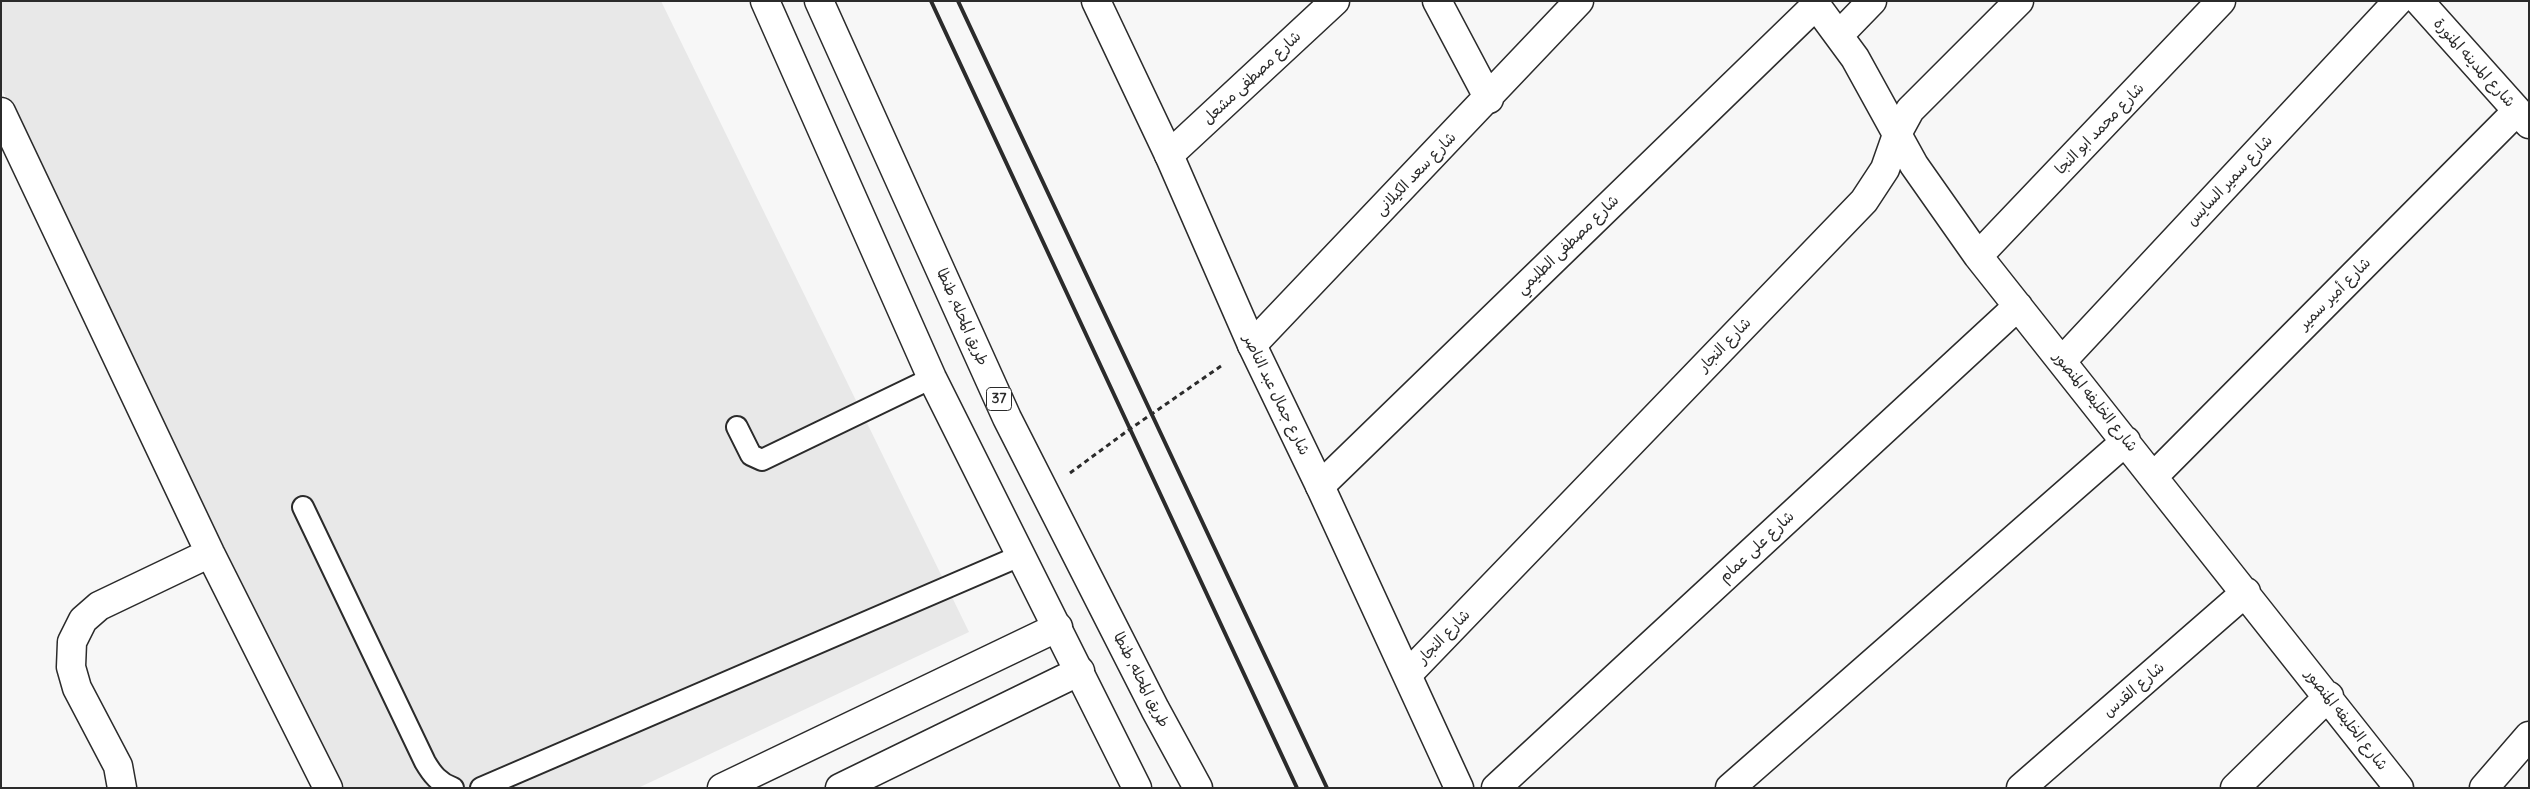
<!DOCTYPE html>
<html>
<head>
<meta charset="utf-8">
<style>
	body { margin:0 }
	#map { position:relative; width:2530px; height:789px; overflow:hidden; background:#f7f7f7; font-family:Delius,sans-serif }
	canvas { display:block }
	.frame { position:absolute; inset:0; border:2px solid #2b2b2b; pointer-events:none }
</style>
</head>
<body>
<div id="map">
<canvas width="2530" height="789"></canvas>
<div class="frame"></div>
</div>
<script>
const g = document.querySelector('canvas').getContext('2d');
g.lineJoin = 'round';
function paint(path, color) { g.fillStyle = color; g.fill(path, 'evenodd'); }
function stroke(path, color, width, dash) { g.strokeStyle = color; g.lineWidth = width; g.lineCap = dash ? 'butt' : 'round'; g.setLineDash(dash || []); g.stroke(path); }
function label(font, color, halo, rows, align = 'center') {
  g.font = font + ' Delius,"Playpen Sans Arabic",sans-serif'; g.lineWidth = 4.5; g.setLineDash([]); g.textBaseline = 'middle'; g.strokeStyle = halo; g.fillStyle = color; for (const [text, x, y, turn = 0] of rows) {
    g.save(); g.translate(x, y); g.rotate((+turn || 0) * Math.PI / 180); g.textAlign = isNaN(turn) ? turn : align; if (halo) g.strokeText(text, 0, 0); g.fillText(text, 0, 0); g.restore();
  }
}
const built = new Path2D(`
	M1,1H661L969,632L638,788H329L1,87Z`);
const path = new Path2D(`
	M1070,473L1130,429L1224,364`);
const lane = new Path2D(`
	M737,427L751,455L762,460L932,378
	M303,507L425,762C432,774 439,783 453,788
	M481,788L1022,555`);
const street = new Path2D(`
	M1437,1L1489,99
	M1813,1L1855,58L1914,165L1978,256L2399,788
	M2419,1L2529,124
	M1839,35L1872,1
	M1,112L210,553L328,788
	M1169,155L1335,1
	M1978,256L2221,1
	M1252,345L1579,1
	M2062,361L2398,1
	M2154,476L2517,111
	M1320,486L1816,5
	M1408,674L1864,201L1885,169L1898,132L1910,110L2019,1
	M122,788L118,766L77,688L71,667L72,642L83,620L99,606L210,553
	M722,788L1058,627
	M840,788L1080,671
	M1496,788L2018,306
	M1730,788L2126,441
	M2021,788L2246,592
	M2235,788L2329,696
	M2484,788L2529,736`);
const secondary = new Path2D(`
	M1096,1L1169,155L1252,345L1320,486L1459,788`);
const primary = new Path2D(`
	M765,1L932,378L1137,788
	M819,1L1007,418L1155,709L1198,788`);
const rail = new Path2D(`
	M931,1L1297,788
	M958,1L1327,788`);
const shields = [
	[999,399,25]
];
const shieldNames = [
	["37",999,399]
];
const streetNames = [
	["شارع المدينه المنورة",2474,63,48],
	["شارع مصطفى مشعل",1252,78,-43],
	["شارع محمد ابو النجا",2100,129,-46],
	["شارع سعد الكيلانى",1416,174,-46],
	["شارع سمير السايس",2230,181,-47],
	["شارع مصطفى الطليمي",1568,245,-44],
	["شارع أمير سمير",2335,294,-45],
	["طريق المحله, طنطا",962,317,66],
	["شارع النجار",1725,345,-46],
	["شارع جمال عبد الناصر",1276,395,64],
	["شارع الخليفه المنصور",2095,402,51],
	["شارع على عمام",1757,547,-43],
	["شارع النجار",1444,637,-46],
	["طريق المحله, طنطا",1141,680,63],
	["شارع القدس",2134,690,-41],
	["شارع الخليفه المنصور",2346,720,52]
];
paint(built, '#e8e8e8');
stroke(lane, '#2b2b2b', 24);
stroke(street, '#2b2b2b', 31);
stroke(secondary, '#2b2b2b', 31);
stroke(primary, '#2b2b2b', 31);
stroke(path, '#2b2b2b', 3, [5, 4]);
stroke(lane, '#fff', 20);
stroke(street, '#fff', 28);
stroke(secondary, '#fff', 28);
stroke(primary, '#fff', 28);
stroke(rail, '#2b2b2b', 4);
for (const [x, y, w] of shields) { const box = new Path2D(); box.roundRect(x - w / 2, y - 11.5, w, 23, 4); g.fillStyle = '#fff'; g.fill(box); stroke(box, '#2b2b2b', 1); }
label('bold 14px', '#2b2b2b', null, shieldNames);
label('15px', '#2b2b2b', '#fff', streetNames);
</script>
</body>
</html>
